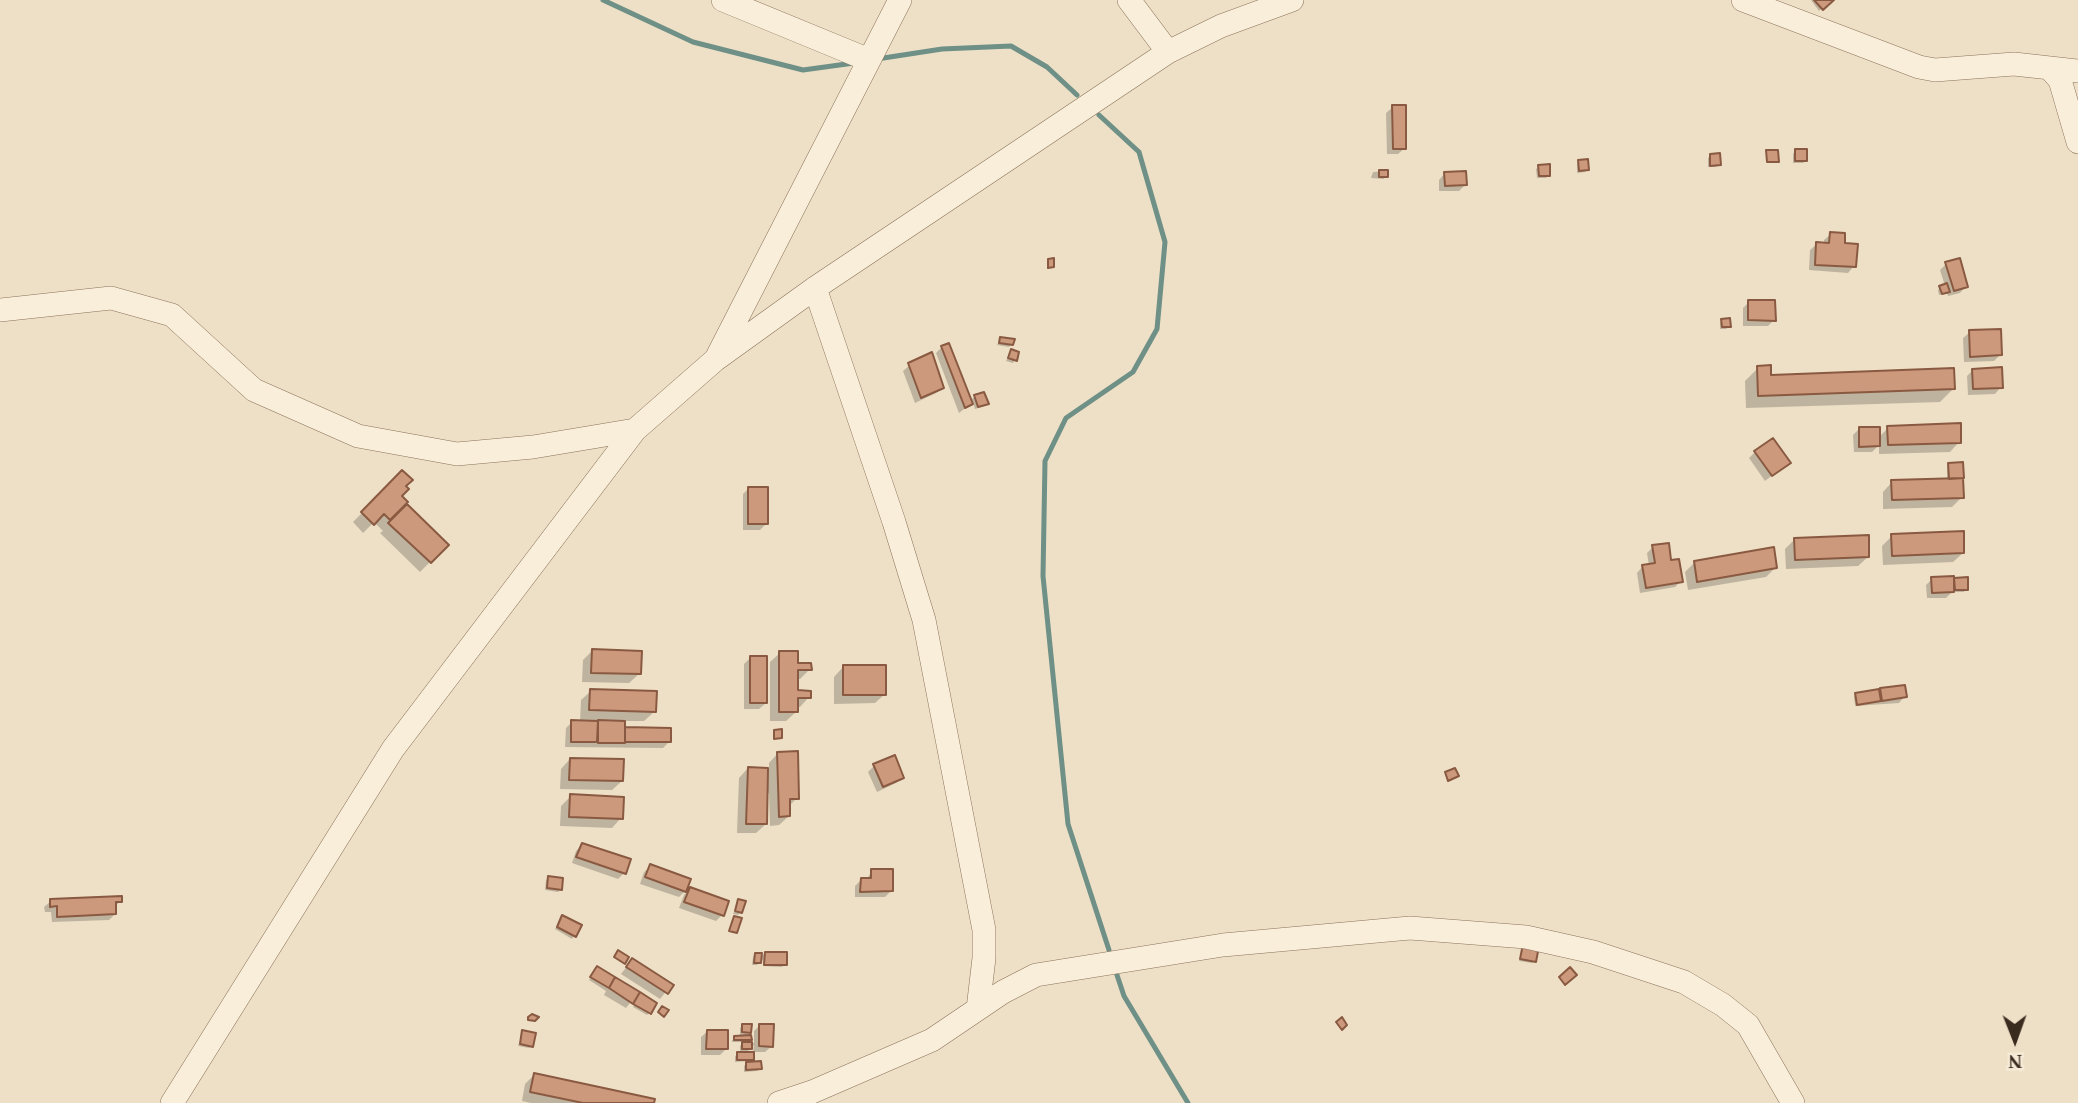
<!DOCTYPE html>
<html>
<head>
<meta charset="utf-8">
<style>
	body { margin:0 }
	#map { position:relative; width:2078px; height:1103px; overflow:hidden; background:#eee0c6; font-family:"Times New Roman",serif }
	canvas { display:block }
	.north { position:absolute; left:1980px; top:1005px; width:70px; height:70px; -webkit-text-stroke:5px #f6ebd6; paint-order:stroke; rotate:179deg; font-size:19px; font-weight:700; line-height:28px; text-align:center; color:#3a2b1f }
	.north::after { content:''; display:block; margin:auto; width:24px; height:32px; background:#3a2b1f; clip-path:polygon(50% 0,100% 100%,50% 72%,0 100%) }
</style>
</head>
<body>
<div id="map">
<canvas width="2078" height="1103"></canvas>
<div class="north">N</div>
</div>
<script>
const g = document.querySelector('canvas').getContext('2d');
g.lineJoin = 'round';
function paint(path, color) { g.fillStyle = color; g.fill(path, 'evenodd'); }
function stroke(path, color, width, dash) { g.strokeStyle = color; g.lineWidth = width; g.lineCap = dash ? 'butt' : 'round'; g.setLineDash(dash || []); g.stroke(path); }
const shadow = new Path2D(`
	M1811,0H1831L1819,11Z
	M1393,107L1405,148L1398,154H1387L1386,113Z
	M1795,151L1806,160L1803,163H1793V154Z
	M1710,156L1719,164L1716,167H1708V158Z
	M1579,162L1587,169L1585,172L1577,173V164Z
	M1539,167L1549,175L1546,178H1537L1536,169Z
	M1386,171L1384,179L1371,178L1373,172Z
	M1445,173L1465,185L1459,191H1439V180Z
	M1831,234L1843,245L1854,266L1848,273L1809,270L1810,250L1817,244H1824V240Z
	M1946,264L1966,286L1960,293L1948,296L1947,293L1939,295L1938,290L1945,286L1940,270Z
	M1749,302L1774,320L1768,326H1743V308Z
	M1722,320L1729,327L1726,329H1720V323Z
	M1970,332L2000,355L1994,361L1964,362L1963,338Z
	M1000,339L1012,344L1009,347L997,345Z
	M942,347L970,401L975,396L987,404L985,406L975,409L973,402L959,413L936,353Z
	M1011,351L1015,360L1013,363L1006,361Z
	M910,365L942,387L936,393L915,403L903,371Z
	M1758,368L1769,377L1953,389L1940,402L1746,408L1745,381Z
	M1973,370L2001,387L1995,394L1968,395L1967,376Z
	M1888,428L1959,442L1950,452L1879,454V445L1872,452H1854L1853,435L1859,429L1878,438Z
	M1755,452L1788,463L1765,481L1749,458Z
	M1949,464L1962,497L1952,507L1883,509V492L1892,482L1947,480V467Z
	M403,472L404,487L399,496L404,504L447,545L420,572L380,533L383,531L374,522L363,533L353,522Z
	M749,488L766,524L760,530H743V494Z
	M1892,536L1963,553L1953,562L1883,565L1882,546Z
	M1795,539L1868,557L1858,566L1786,569L1785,549Z
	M1653,547L1670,562L1681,581L1675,587L1640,593L1637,573L1643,566H1649L1647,553Z
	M1695,562L1775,568L1766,577L1688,590L1685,572Z
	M1932,579L1952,582L1955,580L1966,589L1964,592H1952L1946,598H1927L1926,585Z
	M592,651L639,674L629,683L582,682L583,660Z
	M780,653L796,665L810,669L800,679H796V692L809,697L800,707H796V712L786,721H770V662Z
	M750,658L766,703L759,709H744V664Z
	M843,667L885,694L875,703L834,704V677Z
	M1881,690L1905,696L1899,703L1855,706L1854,697L1856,694L1878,693Z
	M591,691L654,712L644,721H624L623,729L669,742L663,748L565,747L566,728L572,722H580L581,700Z
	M778,753L797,798L788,807L789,816L779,825L770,826L769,793H766V824L756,833H737L739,778L748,768L769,770V763Z
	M570,759L622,781L612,790L560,789L561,769Z
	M874,766L902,777L896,783L877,792L868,772Z
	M571,796L621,818L612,828L560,826L561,806Z
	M582,845L624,873L618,879L572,863L576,851Z
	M651,866L685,891L679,897L640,884L644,872Z
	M872,871L891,891L885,897H855V886L861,880H866Z
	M549,878L561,889L558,892L545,890L546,880Z
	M690,889L722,915L716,921L679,908L684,895Z
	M51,901H121L114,907L115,914L109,920L52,922L51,912H45L44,907Z
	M739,901L741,912L738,915L733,914Z
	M562,917L579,926L572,939L555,929Z
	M1524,945L1534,961L1532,963L1519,961Z
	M765,953L785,964L782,967L763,966V959L757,965H752L753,957L755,954L760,959Z
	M632,960L671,985L660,999L621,974Z
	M597,968L640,994L655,1003L649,1013L647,1015L633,1007L641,994H637L626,1008L604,995L606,991L589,980Z
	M743,1025L750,1032L744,1037L750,1039L746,1043H754V1031L760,1025L772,1046L765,1052H753L754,1045L745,1054L752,1059L747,1064L760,1068L757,1071L744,1072V1066L749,1061L735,1062V1056L740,1054V1046L744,1042H732V1040L740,1037V1028Z
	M708,1031L726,1049L720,1055H701V1037Z
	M523,1032L532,1046L529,1048L518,1046Z
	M534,1075L652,1103H531L522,1101L525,1084Z`);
const stream = new Path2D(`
	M603,0L693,42L803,70L854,63
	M877,59L942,49L1011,46L1047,67L1077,95
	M1099,115L1139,152L1165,242L1157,329L1133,372L1066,418L1045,461L1043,576L1068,824L1109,950
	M1117,975L1124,996L1188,1103`);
const building = new Path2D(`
	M1814,0H1834L1823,10Z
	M1392,105H1406V149H1393Z
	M1795,149H1807V161H1795Z
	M1766,150H1778L1779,162H1767Z
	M1720,153L1721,165L1710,166V154Z
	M1588,159L1589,170L1579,171L1578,160Z
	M1550,164V176H1539L1538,165Z
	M1379,170H1388V177H1379Z
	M1466,171L1467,185L1445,186L1444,172Z
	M1830,232L1845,233V243L1858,244L1856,267L1815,265L1816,242L1829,243Z
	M1054,258V267L1048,268V259Z
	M1960,258L1968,287L1954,291L1945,262Z
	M1947,283L1950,292L1942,294L1939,286Z
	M1748,300H1775L1776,321L1748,320Z
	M1730,318L1731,327H1722L1721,319Z
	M2001,329L2002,355L1970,357L1969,330Z
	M1000,337L1015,339L1013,345L999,343Z
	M949,343L973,404L965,408L941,346Z
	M1011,349L1019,352L1017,361L1008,358Z
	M932,352L944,388L921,398L908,363Z
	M1771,365V375L1954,368L1955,389L1758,396L1757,366Z
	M2002,367L2003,388L1973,389L1972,369Z
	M984,392L989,404L978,407L974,395Z
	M1961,423V443L1888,445L1887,426Z
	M1859,427H1880V446L1859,447Z
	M1773,438L1791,463L1772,476L1754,451Z
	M1963,462L1964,478L1949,479L1948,463Z
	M402,470L413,480L406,486L409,489L402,496L408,502L390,520L384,514L374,525L361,512Z
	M1963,478L1964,498L1892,500L1891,480Z
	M748,487H768V524H748Z
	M407,504L449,545L431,563L388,523Z
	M1964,531V553L1892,556L1891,534Z
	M1869,535V557L1795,560L1794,538Z
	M1669,543L1671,560L1679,559L1683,582L1646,588L1642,565L1655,563L1652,545Z
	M1774,547L1777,568L1697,582L1694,561Z
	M1954,576V592L1932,593L1931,577Z
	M1968,577V590H1955L1954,578Z
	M592,649L642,651L641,674L591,673Z
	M779,651H798V663H811L812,670H798V690L811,691V698H798V712H779Z
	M750,656H767V703H750Z
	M843,665H886V695H843Z
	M1905,685L1907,697L1882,701L1880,688Z
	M590,689L657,691L656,712L589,710Z
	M1879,689L1881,701L1857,705L1855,693Z
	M571,720L598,721L597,742H571Z
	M598,720L625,721V743H598Z
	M625,727L671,728V742H625Z
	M782,729V738L774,739V730Z
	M798,751L799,799H790V816L779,817L777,752Z
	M895,755L904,778L883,787L873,764Z
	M570,758L624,759L623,781L569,780Z
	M748,767L768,768L767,824H746Z
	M1455,768L1459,776L1448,781L1445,772Z
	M570,794L624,797L623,819L569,817Z
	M582,843L631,859L626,874L576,857Z
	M650,864L691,879L686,892L645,877Z
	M871,869H893V891L860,892L861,878H871Z
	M548,876L563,878L562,890L547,888Z
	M690,887L729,901L724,916L684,902Z
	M122,896V902H116V914L57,917V906L50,907V899Z
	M738,899L746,901L742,913L735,911Z
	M562,915L582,925L576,937L557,927Z
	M734,916L742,918L737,933L729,931Z
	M1523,944L1539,946L1536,962L1520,959Z
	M618,950L629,957L625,964L614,957Z
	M765,952H787V965H764Z
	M755,953H762L761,963H754Z
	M632,958L674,985L668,994L626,967Z
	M597,966L615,977L609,988L590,977Z
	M1570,967L1577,975L1565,985L1559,977Z
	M615,977L640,992L633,1004L609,988Z
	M640,992L657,1003L651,1014L633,1004Z
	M662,1006L669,1010L664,1017L658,1012Z
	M532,1014L539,1017L535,1021L528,1020V1017Z
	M1342,1017L1347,1025L1342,1030L1336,1022Z
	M742,1024H752L751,1033L742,1032Z
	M759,1024H774L773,1047L759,1046Z
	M522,1030L536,1033L533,1047L520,1044Z
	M707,1030H728V1049H706Z
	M751,1035L752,1040H734V1036Z
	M742,1042H752V1049H742Z
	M737,1052H754V1060H737Z
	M761,1061L762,1069L746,1070V1062Z
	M534,1073L655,1099L654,1103H583L530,1092Z`);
const minor = new Path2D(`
	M723,0L869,60
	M1129,0L1168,52
	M1743,0L1919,67L1935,70L2014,64L2078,71
	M2051,70L2060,80L2078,142
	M815,288L894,522L924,620L984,930V958L978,1009
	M0,310L111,298L172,315L254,390L358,436L457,454L533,447L635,430
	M718,355L900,0
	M172,1103L393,749L635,430L715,360L815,288L1168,52L1221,26L1292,0
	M779,1103L812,1092L932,1040L1003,992L1036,975L1223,945L1410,928L1526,937L1593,952L1684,982L1723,1005L1748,1025L1793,1103`);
paint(shadow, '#0003');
stroke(stream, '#6e9086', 5);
paint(building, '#cc997c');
stroke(building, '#895a41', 2);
stroke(minor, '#8a725c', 24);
stroke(minor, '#f9eed9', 23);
</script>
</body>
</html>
